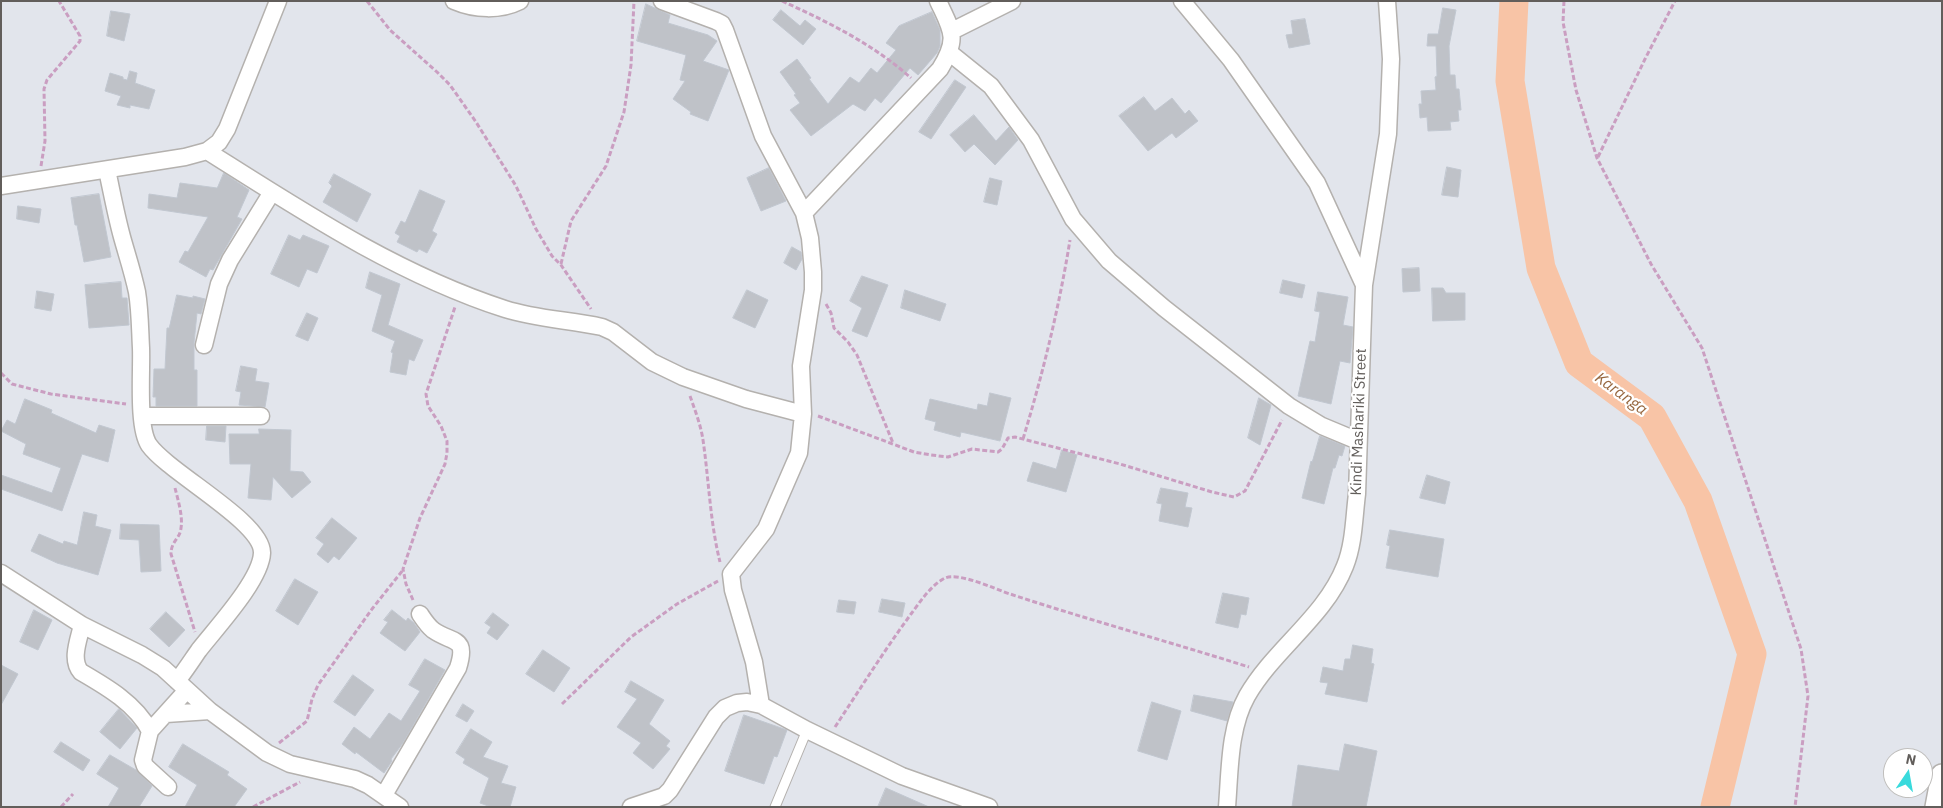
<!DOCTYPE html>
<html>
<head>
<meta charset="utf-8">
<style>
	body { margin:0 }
	#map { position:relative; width:1943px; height:808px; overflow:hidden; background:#e2e5ec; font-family:"IBM Plex Sans",sans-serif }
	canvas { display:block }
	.frame { position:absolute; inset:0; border:2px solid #625e5b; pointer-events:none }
	.north { position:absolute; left:1883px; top:748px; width:50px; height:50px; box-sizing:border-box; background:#fff; border:1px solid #c0bfbd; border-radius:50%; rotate:12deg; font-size:14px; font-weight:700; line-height:20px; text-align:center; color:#625e5b }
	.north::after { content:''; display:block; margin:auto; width:18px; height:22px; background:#39dadc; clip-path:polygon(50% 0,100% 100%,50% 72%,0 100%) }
</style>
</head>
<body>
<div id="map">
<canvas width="1943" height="808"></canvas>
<div class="frame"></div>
<div class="north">N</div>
</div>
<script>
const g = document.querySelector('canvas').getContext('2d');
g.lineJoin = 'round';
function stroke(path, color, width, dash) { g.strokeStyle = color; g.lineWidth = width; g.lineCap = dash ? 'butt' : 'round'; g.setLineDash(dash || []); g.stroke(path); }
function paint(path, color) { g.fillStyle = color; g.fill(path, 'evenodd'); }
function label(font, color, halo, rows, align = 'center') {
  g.font = font + ' "IBM Plex Sans",sans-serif'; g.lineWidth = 4.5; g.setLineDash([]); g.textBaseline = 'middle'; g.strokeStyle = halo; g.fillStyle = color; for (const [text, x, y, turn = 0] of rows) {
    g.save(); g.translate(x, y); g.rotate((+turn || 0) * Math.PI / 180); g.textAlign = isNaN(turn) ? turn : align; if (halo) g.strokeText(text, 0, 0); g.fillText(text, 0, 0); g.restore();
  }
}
const river = new Path2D(`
	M1514,1L1510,81L1541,268L1579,363L1652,417L1698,501L1752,654L1715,807`);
const building = new Path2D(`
	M646,4L670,15L668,23L708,35L717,41L703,61L729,70L708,121L690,114L691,112L673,99L685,81L680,80L686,55L637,41Z
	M1443,8L1456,10L1449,46L1450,75H1455L1456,89H1459L1461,110H1458L1459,121L1450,122L1451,130L1428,131L1427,117L1420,118L1419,104H1422L1421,91L1436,90L1435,77L1437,76L1436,46H1427L1428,34H1438Z
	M781,10L800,26L805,20L816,29L803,45L773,20Z
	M111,11L130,14L124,41L107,36Z
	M932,12L940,30V46L937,53L918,75L910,68L881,103L875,98L865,111L853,104L811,136L790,110L800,103L794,95L796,94L780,72L797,59L811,78L809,79L828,104L850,77L859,83L871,68L877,73L896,50L886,43L899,26Z
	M1305,19L1310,44L1289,48L1286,35L1293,34L1291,21Z
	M130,71L137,73L135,83L155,90L149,109L130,105V108L117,105L121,96L105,91L110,73L123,77V79L127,80Z
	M955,80L966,87L931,139L919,132Z
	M1144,97L1155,111L1172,98L1185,114L1189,110L1198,121L1176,138L1172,133L1148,151L1119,116Z
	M974,115L996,141L1009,127L1018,140L995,165L974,144L965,152L950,135Z
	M1447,167L1461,170L1458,197L1442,195Z
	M769,168L786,201L761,211L747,178Z
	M224,173L249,190L237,217L242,219L213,270L210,269L206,277L179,262L185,251L188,252L208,217L148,208L149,194L177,198L180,183L217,188Z
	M334,174L371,194L357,222L323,202L332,186L329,183Z
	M990,178L1002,181L997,205L984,202Z
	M420,190L445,201L432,231L437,234L427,253L419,249L417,252L397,242L400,236L395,233L401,221L405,223Z
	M99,194L111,257L84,262L77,225H75L71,198Z
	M18,206L41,209L39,223L17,219Z
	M289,235L300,240L303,235L329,246L317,273L307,269L299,287L271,274Z
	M792,247L801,252L802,259L796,270L784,263Z
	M1419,268L1420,291L1403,292L1402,269Z
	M370,272L400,284L388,325L423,340L414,361L409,359L406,375L390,372L393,353L391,352L395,341L372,331L382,295L366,288Z
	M862,276L888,285L867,337L852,331L862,308L850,301Z
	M1283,280L1305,285L1302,298L1280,293Z
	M121,282L122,298H127L129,325L89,328L85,285Z
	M1432,288H1443L1446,293H1465V320L1433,321Z
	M747,290L768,300L755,328L733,318Z
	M905,290L946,304L940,321L901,308Z
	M37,291L54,294L51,311L35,308Z
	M1318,292L1348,297L1343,325L1353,327L1350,363L1340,361L1331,404L1298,396L1310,341L1315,342L1320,312L1315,311Z
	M177,295L193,298V296L205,299L201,314L197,313L194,343V370H197V406H156V397H153L154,369H165L167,328H169Z
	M307,313L318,318L308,341L296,336Z
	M241,366L257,369L255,381L269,383L265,407L239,405L241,392L236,391Z
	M990,393L1011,398L1000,441L961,432L960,437L934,430L936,422L925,419L930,399L977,410L978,404L987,406Z
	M1259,398L1271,405L1260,445L1248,438Z
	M25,399L52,410L51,413L96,433L99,425L115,430L108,462L82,454L62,511L1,489V475L52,493L61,468L23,454L26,444L1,431L7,420L15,424Z
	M207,426H226L225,442L206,440Z
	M259,429L291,430L290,471L303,472L311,482L292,498L273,477L271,500L248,498L251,464H230L229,434H259Z
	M1320,436L1345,446L1342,456L1339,455L1335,468H1333L1324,504L1302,498L1311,461L1312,462Z
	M1062,450L1077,455L1066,492L1027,481L1033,462L1056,469Z
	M1427,475L1450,482L1445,504L1420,498Z
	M1161,488L1188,493L1185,507L1192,508L1188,527L1159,521L1162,504L1157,503Z
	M84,512L97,515L95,526L111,530L98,575L57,563L31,551L39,534L63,544L64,541L77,545Z
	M332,518L357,538L339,560L334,556L328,563L317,554L324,544L316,538Z
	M121,524L159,525L161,571L141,572L139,540L120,539Z
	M1390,530L1444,539L1438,577L1386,568L1390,546L1387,545Z
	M295,579L318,592L298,625L276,611Z
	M1223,593L1249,598L1246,615L1241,614L1238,628L1216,623Z
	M882,599L905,603L902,617L879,612Z
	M839,600L856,602L854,614L837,612Z
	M34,610L52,620L38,650L20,642Z
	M392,610L406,621L408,618L414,623L420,632L405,651L380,633L388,622L384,620Z
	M166,612L185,630L169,647L150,629Z
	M493,613L509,625L497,640L487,633L491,627L485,623Z
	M1353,645L1373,649L1371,663L1374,664L1367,702L1325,694L1328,683L1320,682L1323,667L1343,671L1345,659H1350Z
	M543,650L570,668L554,692L526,674Z
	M425,659L445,670L403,743L391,759L392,761L384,773L356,752L355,754L342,744L354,727L370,739L389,713L401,721L420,691L409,685Z
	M1,665L18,674L1,705Z
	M353,675L374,690L355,716L334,702Z
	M631,681L664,700L649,724L670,741L666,746L670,749L653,769L633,753L641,743L617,727L637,699L625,692Z
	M1194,695L1233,702L1227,721L1191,711Z
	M1152,702L1181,711L1167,760L1138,751Z
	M463,704L474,711L467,722L456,716Z
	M119,709L137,728L120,749L100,732Z
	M744,715L787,730L777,757L774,756L764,784L725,771Z
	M471,729L492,742L483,757L508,766L501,783L516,787L510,807H491L480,803L489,778L463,763L465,759L456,753Z
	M61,742L90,760L83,771L54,752Z
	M183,744L229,772L227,775L247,789L234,807H185L197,785L169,767Z
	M1345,744L1377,751L1366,807H1292L1298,765L1339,771Z
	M110,755L136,770L152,786L139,807H108L119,788L97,774Z
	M886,788L929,807H878Z`);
const path = new Path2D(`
	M367,1L390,30L437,72L450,85L476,122L516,186L536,229L552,256L561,265L591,309
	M782,1C828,22 873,44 911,78
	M1564,1L1563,22L1576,90L1597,158L1651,264L1702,348L1801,649L1808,696L1795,807
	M1598,157L1645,59L1675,1
	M41,166L45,141L44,89L47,80L80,41V36L59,1
	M561,264L571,221L606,166L624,112L631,65L634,1
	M826,304L831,313L834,328L848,342L857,355L893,443
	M1,373L12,384L51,394L126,404
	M690,396C695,410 701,426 703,440C709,481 710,522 720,562
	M818,416L914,452L931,455L948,457L972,449L998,452L1002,449L1008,438L1015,437L1120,464L1212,492L1234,497L1245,491L1282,420
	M1023,439C1043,373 1059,308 1070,240
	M175,488C178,500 183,516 181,528C180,539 171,541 171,554L195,632
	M413,600L406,584L403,569L420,518L445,464L447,453V441L441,426L428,406L426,394L455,307
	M562,704L631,637L677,604L718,581
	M835,727C860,689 884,651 911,614C920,602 931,585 945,578C959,572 995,589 1010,594C1089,620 1170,642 1249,667
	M279,743L307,721L312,699L318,685L372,609L403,570
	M61,807L73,794
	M253,807L300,782`);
const service = new Path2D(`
	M775,807L807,730`);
const minor = new Path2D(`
	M454,1C475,10 500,11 520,1
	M662,1L716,21L722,24L725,30L763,136L804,213L810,238L813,272V290L801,366L803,414L799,453L766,529L731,574L733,590L754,662L761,705
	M1182,1L1231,60L1317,183L1364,285
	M952,31L1012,1
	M950,53L991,86L1031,140L1073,219L1109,261L1164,308L1289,406L1322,426L1358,441
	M207,151C302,211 397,274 505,309C536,319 570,320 602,327L613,332L652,362L683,377L746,399L803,414
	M107,170C112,193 116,215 122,237C127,255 133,273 137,292C140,310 140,330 141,348C142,371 137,427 149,445C169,473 263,522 262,553C261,580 216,628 199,650C192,660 185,671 177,681
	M1,186L185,157L207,151L219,142L227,129L278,1
	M804,213L940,69C959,38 952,31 938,1
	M204,345L219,284L230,260L272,192
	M143,416H261
	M1,573L82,625L142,655L163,668L210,711L267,753L290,764L355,779L368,785L400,807
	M82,625C79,639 70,660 81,672C107,687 136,704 150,731L143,760L145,766L168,787
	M166,714L210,711
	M150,731L187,690
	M384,795L458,668C468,636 453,644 433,630C427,625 424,620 420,614
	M631,807L664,796L670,790L716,717L725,708L737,703L747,702L761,705L807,730L902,776L989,807
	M1227,807C1230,770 1229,728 1247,696C1274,649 1325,617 1345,566C1354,544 1354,517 1357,494L1364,285L1388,134L1391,59L1387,1`);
const tertiary = new Path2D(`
	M1936,807L1942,775`);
const streetNames = [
	["Kindi Mashariki Street",1359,422,-88]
];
const waterNames = [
	["Karanga",1621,394,36]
];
stroke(river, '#f8c4a6', 29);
paint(building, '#bfc2c8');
stroke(building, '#c1c7d0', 1);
stroke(service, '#b4b1ae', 11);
stroke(minor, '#b4b1ae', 19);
stroke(tertiary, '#b4b1ae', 24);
stroke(path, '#ca9ec1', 3, [5, 2.5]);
stroke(service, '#fff', 9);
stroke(minor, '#fff', 16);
stroke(tertiary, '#fff', 21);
label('15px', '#625e5b', '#fff', streetNames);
label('italic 16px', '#97673f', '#fff', waterNames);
</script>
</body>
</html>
